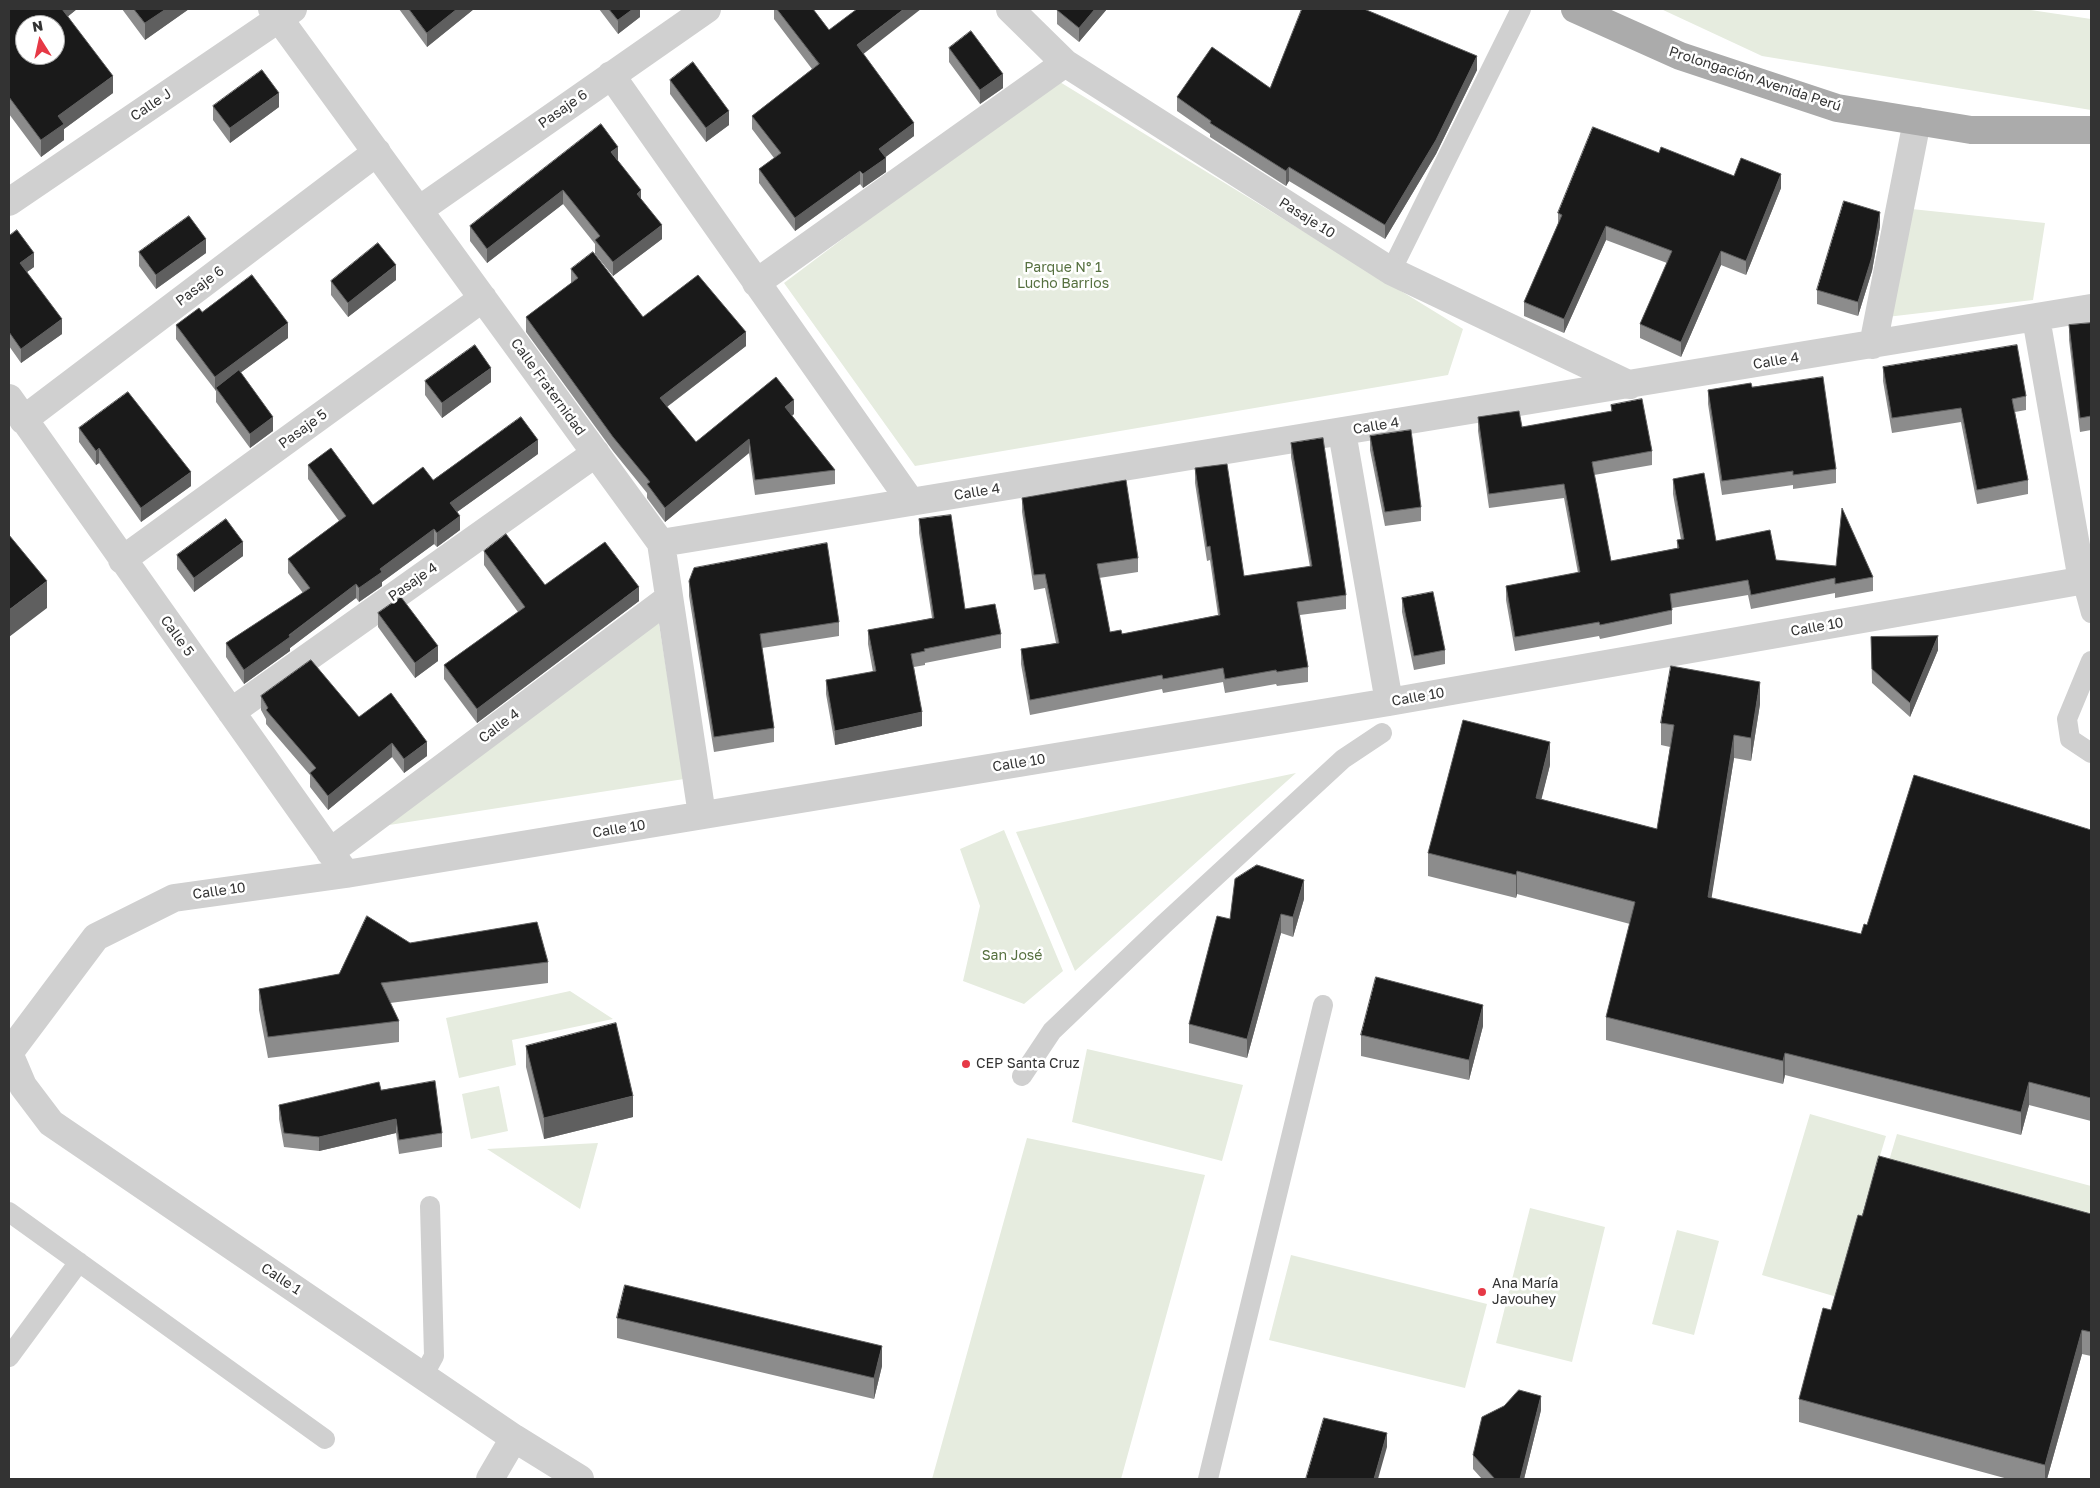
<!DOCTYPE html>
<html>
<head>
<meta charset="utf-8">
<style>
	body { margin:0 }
	#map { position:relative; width:2100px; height:1488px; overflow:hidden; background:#fff; font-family:"Golos Text",sans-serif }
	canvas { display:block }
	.frame { position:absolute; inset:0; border:10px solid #333; pointer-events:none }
	.north { position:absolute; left:15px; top:15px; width:50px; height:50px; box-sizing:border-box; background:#fff; border:1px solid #adadad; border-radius:50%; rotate:350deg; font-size:14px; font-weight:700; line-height:20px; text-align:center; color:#333 }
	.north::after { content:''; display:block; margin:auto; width:18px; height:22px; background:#e63946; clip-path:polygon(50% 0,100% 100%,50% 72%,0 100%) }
</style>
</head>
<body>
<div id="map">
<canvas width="2100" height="1488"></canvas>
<div class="frame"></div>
<div class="north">N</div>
</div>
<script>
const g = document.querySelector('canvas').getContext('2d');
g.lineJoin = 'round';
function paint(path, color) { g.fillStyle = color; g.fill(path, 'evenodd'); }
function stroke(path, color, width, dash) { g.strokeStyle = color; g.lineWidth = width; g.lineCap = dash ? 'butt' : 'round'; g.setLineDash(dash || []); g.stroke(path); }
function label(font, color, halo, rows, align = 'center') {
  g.font = font + ' "Golos Text",sans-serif'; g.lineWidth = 5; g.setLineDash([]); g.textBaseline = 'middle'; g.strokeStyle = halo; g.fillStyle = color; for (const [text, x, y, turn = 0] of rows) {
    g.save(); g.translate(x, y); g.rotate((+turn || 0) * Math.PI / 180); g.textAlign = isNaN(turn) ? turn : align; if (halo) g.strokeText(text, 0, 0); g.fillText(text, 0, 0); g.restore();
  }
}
const green = new Path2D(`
	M1661,9H2024L2091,19V110L1762,56Z
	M1055,79L1463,329L1448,375L915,466L784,283Z
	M1902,208L2045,223L2033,300L1878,318Z
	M657,612L684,779L370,828Z
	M1296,773L1075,971L1016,832Z
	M1004,830L1063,971L1024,1004L963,981L980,906L960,849Z
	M570,991L613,1019L512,1040L516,1065L459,1078L446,1018Z
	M1087,1049L1243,1085L1222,1161L1072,1122Z
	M499,1086L508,1131L471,1139L462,1094Z
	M1810,1114L1886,1136L1837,1297L1762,1275Z
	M1897,1134L2091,1186V1233L1885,1174Z
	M1027,1138L1205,1175L1121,1479H932Z
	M598,1143L580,1209L487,1149Z
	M1530,1208L1605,1227L1572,1362L1496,1343Z
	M1677,1230L1719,1241L1694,1335L1652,1324Z
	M1291,1255L1487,1304L1465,1388L1269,1340Z`);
const lane = new Path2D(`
	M1391,271L1521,9
	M2082,580L2091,613
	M2091,661L2067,719L2070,739L2091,753
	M1022,1076L1052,1031L1163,925L1343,759L1382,733
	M9,1212L325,1439
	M9,1357L79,1262
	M423,1376L434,1356L430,1206
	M1208,1479L1323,1005`);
const street = new Path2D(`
	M272,9L661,543L702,815
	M1010,9L1065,63L1391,271L1630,385
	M611,75L911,502
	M9,202L293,9
	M419,210L707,9
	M756,283L1065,63
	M2036,318L2082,580
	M1873,345L1917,121
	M9,398L346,874
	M23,420L377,152
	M1342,432L1389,702
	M661,543L2091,308
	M122,560L483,298
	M231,712L596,453
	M330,852L668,599
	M9,1053L96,937L174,898L346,874L1389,702L2091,579
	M9,1053L23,1086L51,1123L514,1438L580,1479
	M490,1479L514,1438`);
const primary = new Path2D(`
	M1575,9L1680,56L1837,108L1971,130H2091`);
const wall = new Path2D(`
	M9,9H77L68,16L113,93L64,129V140L41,157L9,114Z
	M122,9H189L145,40Z
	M399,9H474L427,47Z
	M599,9H640V17L618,34Z
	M774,9H813L829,30L863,54L914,136L885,157L886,172L863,188L860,184L795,231L759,183V169L774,158L752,129V116L812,69L774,19Z
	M1107,9L1079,42L1057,24V10Z
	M949,48L1003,88L980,104L949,62Z
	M1477,70L1436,154L1385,239L1289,181L1286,186L1210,137V134L1177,111V97L1270,88Z
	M670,80L729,125L706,142L670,94Z
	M213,106L279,107L230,143L213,120Z
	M1659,153L1734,176L1781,188L1746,275L1721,265L1681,357L1640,338V324L1667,263L1606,240L1564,333L1524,316V302L1558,224V213Z
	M618,161L641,200L662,239L613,276L595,254V244L563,204L487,263L470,241V226Z
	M1880,226L1872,271L1858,316L1817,304V290Z
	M9,236L34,267L27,272L62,334L21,363L9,346Z
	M139,252L206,253L156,289L139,266Z
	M571,269L643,317L746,346L667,407L696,442L794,414L792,416L835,470V484L755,495L749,453L665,522L647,498V493L613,451L526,332V317L571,283Z
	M396,280L348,317L331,295V281Z
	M202,312L288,338L240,373L273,431L250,448L216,402V391L176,339V325Z
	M2091,323V430L2080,432L2069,340V325Z
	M1883,367L2026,396V410L2015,412L2028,480V494L1977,504L1961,422L1892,433L1883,381Z
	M425,381L491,382L442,418L425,395Z
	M1752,387L1836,469V483L1793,489V485L1722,495L1708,404V390Z
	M1611,405L1652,451V465L1594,475L1611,561L1677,548V540H1681L1673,494V479L1716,541L1776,560L1873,577V591L1835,598V593L1751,609L1748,595L1672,608V624L1600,639L1599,636L1515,651L1506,600V586L1578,573L1564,498L1489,508L1478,431V417L1522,427L1611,412Z
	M79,428L191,486L141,522L99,463L96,465L79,442Z
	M1370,436L1421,507V521L1385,526L1370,450Z
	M1291,443L1346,595V609L1300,615L1308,667V682L1277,686L1276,684L1225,693L1223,682L1163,693L1162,689L1030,715L1021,664V649L1056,643L1045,588L1034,590L1022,512V498L1138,558V572L1099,578L1110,632L1122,634L1218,615L1210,560L1207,561L1195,483V468L1244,576L1310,567L1291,457Z
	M538,454L457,512L460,530L437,547L434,544L382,582V586L359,602L356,598L290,648V651L244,684L226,657V643L303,593L288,573V559L339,521L308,479V465L373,505L433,480Z
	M919,519L965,609L1001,634V648L925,663V665L914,667L922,726L835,745L826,694V680L873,672L868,644V630L932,618L919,533Z
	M484,551L545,585L639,601L477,723L444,679V665L518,612L484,565Z
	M177,555L243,556L194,592L177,569Z
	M689,581L839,622V636L762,648L774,728V742L714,752L689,596Z
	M1402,598L1445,650V664L1414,670L1402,612Z
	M378,613L438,661L415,678L378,627Z
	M1871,637L1938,650L1910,717L1872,683Z
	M261,696L359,717L427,756L404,773L392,757L328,810L310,787V775L266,724V719L261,710Z
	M1760,704L1751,761L1734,758L1711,898L1861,934L1867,925L2091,830V1121L2029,1105L2021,1135L1785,1075L1783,1084L1606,1040V1017L1630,924L1517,894L1516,898L1428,876V853L1550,765L1541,799L1657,829L1670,747L1661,745V723Z
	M1304,899L1293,937L1281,933L1247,1058L1189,1043V1024L1230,919Z
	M410,943L548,962V983L390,1003L399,1021V1042L268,1058L259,1010V989L339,974Z
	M1483,1026L1469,1080L1361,1056V1035Z
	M526,1046L633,1117L544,1139L526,1067Z
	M381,1090L442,1133V1147L399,1154L396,1133L319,1151L284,1147L279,1119V1105Z
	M2091,1214V1356L2082,1354L2047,1479H2008L1799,1422V1399L1831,1310L1862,1216Z
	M617,1318L882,1366L874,1399L617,1338Z
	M1541,1410L1524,1479H1482L1473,1469V1455Z`);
const shadedWall = new Path2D(`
	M60,9H77L60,23Z
	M166,9H189L145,40V23Z
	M457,9H474L427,47V33Z
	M633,9H640V17L618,34V20Z
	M904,9H921L857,59V45Z
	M1095,9H1107L1079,42V28Z
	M1477,56V70L1436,154L1385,239V225Z
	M1003,74V88L980,104V90Z
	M113,76V93L64,129V140L41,157V140L58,116Z
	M279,93V107L230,143V128Z
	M729,111V125L706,142V128Z
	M914,123V136L879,162V149Z
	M618,147V161L611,152Z
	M886,158V172L863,188V174Z
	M1289,167V181L1286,186V171Z
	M860,171V184L795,231V218Z
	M1781,174V188L1746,275V261Z
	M563,190V204L487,263V249Z
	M641,190V204L637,194Z
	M1880,212V226L1872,271L1858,316V302Z
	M662,225V239L613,276V262Z
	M1606,226V240L1564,333V319Z
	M206,239V253L156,289V275Z
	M1721,251V265L1681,357V342Z
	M34,253V267L20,277V263Z
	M396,265V280L348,317V303Z
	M62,319V334L21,363V349Z
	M288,323V338L217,390L216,388L215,391V377Z
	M746,332V346L660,412V398Z
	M491,368V382L442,418V403Z
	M794,400V414L785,421V407Z
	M273,417V431L250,448V434Z
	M749,439V453L665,522V508Z
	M538,440V454L450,517V503Z
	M99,448V463L96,465V451Z
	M191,472V486L141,522V508Z
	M460,516V530L437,547V533Z
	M434,529V544L382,582V586L359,602V588L380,569Z
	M243,542V556L194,592V578Z
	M47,581V608L9,637V610Z
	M356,584V598L290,648V651L244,684V670Z
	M639,587V601L477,723V709Z
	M1938,636V650L1910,717V703Z
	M438,646V661L415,678V663Z
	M1760,682V704L1751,761V738Z
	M922,712V726L835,745V731Z
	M1734,735V758L1708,920V897Z
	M427,742V756L404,773V759Z
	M1550,742V765L1536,821V798Z
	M392,743V757L328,810V796Z
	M1517,871V894L1516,898V875Z
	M1304,880V899L1293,937V917Z
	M1281,914V933L1247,1058V1039Z
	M1483,1005V1026L1469,1080V1060Z
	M1785,1053V1075L1783,1084V1061Z
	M2029,1082V1105L2021,1135V1112Z
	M633,1096V1117L544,1139V1118Z
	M396,1119V1133L319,1151V1137Z
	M2082,1330V1354L2047,1479H2045V1465Z
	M882,1346V1366L874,1399V1378Z
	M1541,1396V1410L1524,1479H1520Z
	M1387,1433V1447L1378,1479H1374Z`);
const building = new Path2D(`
	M9,9H62L113,76L58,116L64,124L41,140L9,97ZM25,25H55V55H25Z
	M134,9H166L145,23Z
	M409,9H457L427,33Z
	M609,9H633L618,20Z
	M777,9H813L829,30L857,9H904L857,45L914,123L879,149L886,158L863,174L860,171L795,218L759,169L781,153L752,116L819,64Z
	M1058,9H1095L1079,28L1057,10Z
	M1302,9H1364L1477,56L1436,140L1385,225L1289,167L1286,171L1210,123L1211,121L1177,97L1212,47L1270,88Z
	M971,31L1003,74L980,90L949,48Z
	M693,62L729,111L706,128L670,80Z
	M262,70L279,93L230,128L213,106Z
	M601,124L618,147L611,152L641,190L637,194L662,225L613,262L595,240L600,236L563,190L487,249L470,226Z
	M1593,127L1659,153L1661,147L1734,176L1741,158L1781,174L1746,261L1721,251L1681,342L1640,324L1672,251L1606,226L1564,319L1524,302L1562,215L1558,213Z
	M1844,201L1880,212L1872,257L1858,302L1817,290Z
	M189,216L206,239L156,275L139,252Z
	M17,230L34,253L20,263L62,319L21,349L9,332V236Z
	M378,243L396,265L348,303L331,281Z
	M593,252L643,317L698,275L746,332L660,398L696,442L776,377L794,400L785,407L835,470L755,480L749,439L665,508L647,484L650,482L613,437L526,317L578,278L571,269Z
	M252,275L288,323L215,377L176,325L199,308L202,312Z
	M2091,323V416L2080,418L2069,325Z
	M475,345L491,368L442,403L425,381Z
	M2017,345L2026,396L2012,399L2028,480L1977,490L1961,408L1892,418L1883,367Z
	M239,370L273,417L250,434L216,388Z
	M1823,377L1836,469L1793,475V471L1722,481L1708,390L1751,383L1752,387Z
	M128,392L191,472L141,508L99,448L96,451L79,428Z
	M1642,399L1652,451L1592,462L1611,561L1679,548L1677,540L1684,539L1673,479L1704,473L1716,541L1770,530L1776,560L1836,566L1842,508L1873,577L1835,584V578L1751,595L1748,580L1670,594L1672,610L1600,625L1599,622L1515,637L1506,586L1580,572L1564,484L1489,494L1478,417L1519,411L1522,427L1612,411L1611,405Z
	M521,417L538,440L450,503L460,516L437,533L434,529L380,569L382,572L359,588L356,584L289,635L290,637L244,670L226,643L310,588L288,559L346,516L308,465L331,448L373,505L423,467L433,480Z
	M1411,430L1421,507L1385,512L1370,436Z
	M1323,438L1346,595L1297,602L1308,667L1277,672L1276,670L1225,679L1223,668L1163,679L1162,675L1030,700L1021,649L1059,643L1045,574L1034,575L1022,498L1126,480L1138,558L1097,564L1110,632L1121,630L1122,634L1220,615L1210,546L1207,547L1195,468L1227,464L1244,576L1312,566L1291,443Z
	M951,515L965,609L995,604L1001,634L924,649L925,651L911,654L922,712L835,731L826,680L876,671L868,630L934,618L919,519Z
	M226,519L243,542L194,578L177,555Z
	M506,534L545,585L605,542L639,587L477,709L444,665L525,607L484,551Z
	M9,535L47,581L9,610Z
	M827,543L839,622L760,634L774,728L714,737L689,581L694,568Z
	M1433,592L1445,650L1414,656L1402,598Z
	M401,597L438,646L415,663L378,613Z
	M1938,636L1910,703L1872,669L1871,637Z
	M311,660L359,717L391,693L427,742L404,759L392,743L328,796L310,773L316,768L266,710L268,708L261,696Z
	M1671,666L1760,682L1751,738L1734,735L1708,897L1861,934L1864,924L1867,925L1914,775L2091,830V1098L2029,1082L2021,1112L1785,1053L1783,1061L1606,1017L1635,902L1517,871L1516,875L1428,853L1463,720L1550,742L1536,798L1657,829L1674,725L1661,723Z
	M1257,865L1304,880L1293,917L1281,914L1247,1039L1189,1024L1217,916L1230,919L1235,879Z
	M367,916L410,943L537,922L548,962L381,983L399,1021L268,1037L259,989L339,974Z
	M1376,977L1483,1005L1469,1060L1361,1035Z
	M616,1023L633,1096L544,1118L526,1046Z
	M435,1081L442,1133L399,1140L396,1119L319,1137L284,1133L279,1105L379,1082L381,1090Z
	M1879,1156L2091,1214V1332L2082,1330L2045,1465L1799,1399L1823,1308L1831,1310L1858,1215L1862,1216Z
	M625,1285L882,1346L874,1378L617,1318Z
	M1519,1390L1541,1396L1520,1479H1495L1473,1455L1482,1417L1504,1406Z
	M1324,1418L1387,1433L1374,1479H1306Z`);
const markers = [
	[966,1064,5,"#e63946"],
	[1482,1292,5,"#e63946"]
];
const streetNames = [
	["Prolongación Avenida Perú",1755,79,18],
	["Calle J",151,105,-34],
	["Pasaje 6",563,109,-35],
	["Pasaje 10",1307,218,32],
	["Pasaje 6",200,286,-37],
	["Calle 4",1776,361,-9],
	["Calle Fraternidad",548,387,54],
	["Calle 4",1376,426,-9],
	["Pasaje 5",303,429,-36],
	["Calle 4",977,492,-9],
	["Pasaje 4",413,582,-35],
	["Calle 10",1817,627,-10],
	["Calle 5",177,636,54],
	["Calle 10",1418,697,-10],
	["Calle 4",499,726,-37],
	["Calle 10",1019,763,-9],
	["Calle 10",619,829,-9],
	["Calle 10",219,891,-8],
	["Calle 1",281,1279,34]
];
const parkNames = [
	["Parque N° 1",1063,268],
	["Lucho Barrios",1063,284],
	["San José",1012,956]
];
const poiNames = [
	["CEP Santa Cruz",976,1064],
	["Ana María",1492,1284],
	["Javouhey",1492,1300]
];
paint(green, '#e6ecdf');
stroke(lane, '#d0d0d0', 20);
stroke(street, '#d0d0d0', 28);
stroke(primary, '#ababab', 28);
paint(wall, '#8c8c8c');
paint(shadedWall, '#5f5f5f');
paint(building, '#1a1a1a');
stroke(building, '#5f5f5f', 1);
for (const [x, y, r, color] of markers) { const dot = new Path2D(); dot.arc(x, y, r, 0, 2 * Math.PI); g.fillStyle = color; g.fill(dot); stroke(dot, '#fff', 2); }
label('14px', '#333', '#fff', streetNames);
label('14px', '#56703f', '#fff', parkNames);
label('14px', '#333', '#fff', poiNames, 'left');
</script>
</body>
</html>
